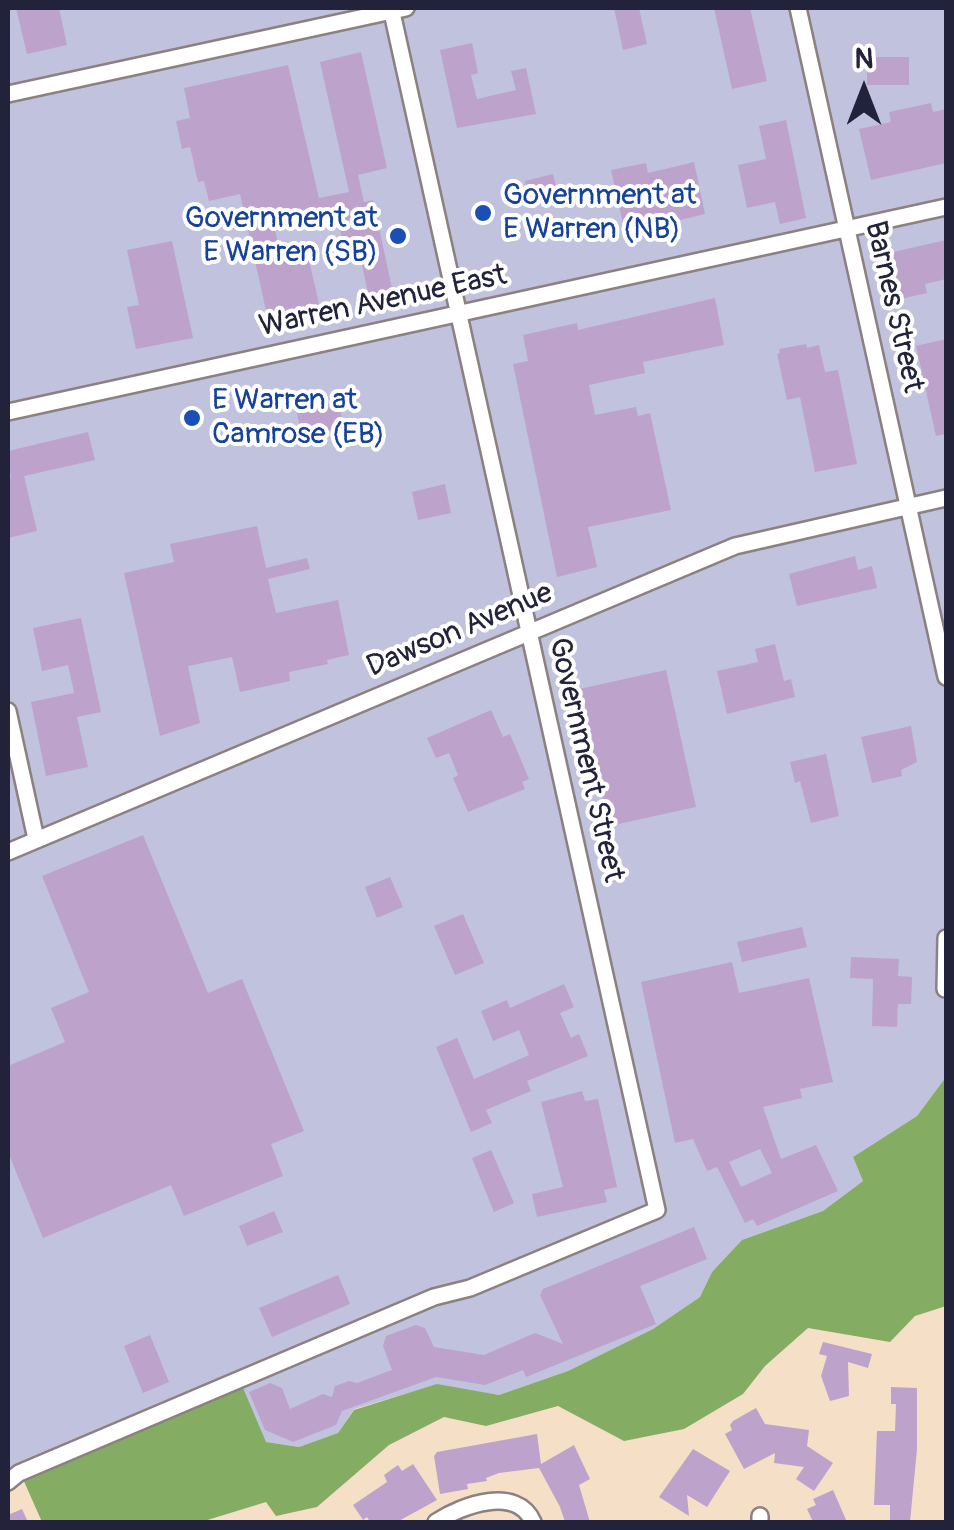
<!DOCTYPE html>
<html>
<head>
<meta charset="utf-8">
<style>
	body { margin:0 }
	#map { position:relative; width:954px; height:1530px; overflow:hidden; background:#f5dfc6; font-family:Pangolin,sans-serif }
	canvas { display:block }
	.frame { position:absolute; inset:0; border:10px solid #22223b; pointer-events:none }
	.north { position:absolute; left:814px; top:40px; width:100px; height:100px; -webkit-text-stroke:8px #fff; paint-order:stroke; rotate:0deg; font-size:28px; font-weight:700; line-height:40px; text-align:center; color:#22223b }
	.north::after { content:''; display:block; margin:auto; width:35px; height:45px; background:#22223b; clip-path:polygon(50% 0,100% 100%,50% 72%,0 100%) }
</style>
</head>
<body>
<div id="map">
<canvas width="954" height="1530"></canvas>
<div class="frame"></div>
<div class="north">N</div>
</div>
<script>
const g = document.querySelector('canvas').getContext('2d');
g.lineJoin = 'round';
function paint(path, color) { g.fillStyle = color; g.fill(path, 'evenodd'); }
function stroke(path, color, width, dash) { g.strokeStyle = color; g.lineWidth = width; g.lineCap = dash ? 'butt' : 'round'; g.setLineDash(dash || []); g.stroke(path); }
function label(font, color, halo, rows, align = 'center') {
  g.font = font + ' Pangolin,sans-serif'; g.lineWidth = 8; g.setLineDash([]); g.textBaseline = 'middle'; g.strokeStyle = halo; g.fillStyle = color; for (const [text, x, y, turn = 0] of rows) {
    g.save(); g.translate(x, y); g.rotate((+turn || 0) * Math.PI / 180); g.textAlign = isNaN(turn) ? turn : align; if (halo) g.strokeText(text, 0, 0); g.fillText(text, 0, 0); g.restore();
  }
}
const industrial = new Path2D(`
	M8,8H946V1077L917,1116L853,1157L863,1181L823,1211L742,1240L712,1272L700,1297L653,1329L568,1371L499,1395L436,1385L354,1409L338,1433L299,1447L266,1442L262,1437L236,1373L8,1473Z`);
const forest = new Path2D(`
	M946,1077V1306L915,1316L890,1342L808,1328L765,1366L743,1394L684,1429L624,1441L558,1406L486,1426L444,1417L389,1445L317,1507L276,1516L266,1502L201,1522H42L23,1479L243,1388L266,1442L299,1447L338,1433L354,1410L437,1384L499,1395L568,1371L653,1329L700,1297L712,1272L742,1240L823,1211L863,1181L853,1157L917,1116Z`);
const building = new Path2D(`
	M16,8H59L67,45L27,54Z
	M614,8H639L647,44L623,50Z
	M714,8H750L767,81L732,89Z
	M472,43L478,73L471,75L477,99L516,90L511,71L526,68L536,114L457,128L440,50Z
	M361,52L387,168L358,175L364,202L373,200L393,293L369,298L360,255L346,258L337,216L275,230L282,262L308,256L319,304L267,315L240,194L209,201L204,181L198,182L190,147L182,149L176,121L190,118L184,88L288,65L319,198L349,192L320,62Z
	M867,57H909V85H867Z
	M931,103L933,112L946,109V163L871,180L859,129L891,122L889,112Z
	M786,120L806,218L780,224L775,202L747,208L738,165L766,159L759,126Z
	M694,162L705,214L659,225L661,233L627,241L611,170L646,163L648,173Z
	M553,174L558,195L530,202L525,181Z
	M946,240V279L925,284L927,293L900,299L889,253Z
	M172,241L193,338L136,349L127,307L139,305L127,250Z
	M715,298L724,345L643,362L645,373L589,385L595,415L636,407L638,416L650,413L671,510L588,527L597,567L557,577L513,364L528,361L523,335L577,323L578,330Z
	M946,339V434L936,436L916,346Z
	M806,344L807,348L819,345L825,372L838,370L857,464L815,472L800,397L787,400L777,354L780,353L779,349Z
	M338,401L344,427L302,436L296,409Z
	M88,432L95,460L24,476L37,531L8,538V479L11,478L8,451Z
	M445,484L451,513L418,520L412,492Z
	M257,526L266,568L307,558L310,569L268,579L276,613L338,600L349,655L327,660L328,664L289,672L290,681L240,692L232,657L188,666L200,723L160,736L124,573L174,562L170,544Z
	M855,556L858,570L872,566L877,588L797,606L789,574Z
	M81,618L101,712L77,717L88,767L46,776L31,702L74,693L68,665L42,671L33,628Z
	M775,644L784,681L791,679L795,697L727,714L717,671L758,662L755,649Z
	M666,670L696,807L609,826L579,689Z
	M491,710L503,737L510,734L529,779L522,782L525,789L468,812L453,778L458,775L449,753L436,758L427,738Z
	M911,726L917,762L901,770L902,776L872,783L861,737Z
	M826,754L839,816L811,823L800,781L795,783L790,762Z
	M143,835L208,993L242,979L304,1131L271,1144L283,1176L184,1216L171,1185L43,1238L8,1152V1066L65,1042L51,1008L89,992L42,876Z
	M390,877L403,907L377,918L365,887Z
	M463,914L484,963L455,975L434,926Z
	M802,927L807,947L742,962L737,942Z
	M851,957L899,959L898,976L912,977L911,1004H898L897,1027L872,1026L873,979L850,978Z
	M732,962L739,993L809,978L833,1082L800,1089L802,1098L763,1107L781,1159L816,1145L838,1191L757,1226L753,1219L745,1223L717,1167L707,1171L693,1139L675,1143L641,982ZM760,1149L772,1173L741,1187L729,1162Z
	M564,984L574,1007L560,1013L571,1038L579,1034L588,1056L527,1081L531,1091L486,1110L492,1123L471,1132L436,1047L457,1038L474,1079L529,1055L519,1030L493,1041L481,1011L507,1000L510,1008Z
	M582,1091L585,1101L598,1099L617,1187L604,1190L607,1202L537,1217L532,1194L563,1187L541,1102Z
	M491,1150L514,1203L494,1212L472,1158Z
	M274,1211L283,1232L247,1246L239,1226Z
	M694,1227L707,1259L640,1286L656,1324L526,1377L523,1370L485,1385L436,1377L342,1411L336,1425L293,1442L265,1430L249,1392L270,1383L282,1388L290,1409L323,1394L332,1397L335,1386L349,1381L357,1383L392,1370L383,1346L386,1336L416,1325L425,1328L434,1347L484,1355L535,1333L563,1344L540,1295L543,1289Z
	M338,1275L350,1304L272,1337L259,1308Z
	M150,1335L169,1382L143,1393L124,1346Z
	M823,1342L872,1354L868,1368L848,1362L849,1396L830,1401L821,1376L827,1356L819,1354Z
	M891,1387L917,1388V1449L910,1522H890V1505H874L877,1431H895L896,1404H891Z
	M756,1408L765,1424L809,1430L807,1446L833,1463L814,1491L796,1479L804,1467L774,1463L775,1453L744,1469L725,1434L732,1430L730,1425L733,1421Z
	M537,1434L541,1464L574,1445L590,1479L579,1485L590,1522H565L560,1507L539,1468L499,1473L486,1478L487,1481L467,1484L468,1489L440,1494L434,1456L437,1452Z
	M693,1449L730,1471L707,1507L687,1495L689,1516L659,1497Z
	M413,1464L437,1500L397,1522H370L367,1517L363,1520L353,1505L387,1482L384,1475L398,1465L402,1471Z
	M833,1490L847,1522H813L807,1509L816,1505L813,1499Z
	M22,1509L28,1522H8V1515Z`);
const minor = new Path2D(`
	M798,8L946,677
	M8,94L406,8
	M8,412L946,207
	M8,711L36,839
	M8,852L735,546L946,498
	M945,989L946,938
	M8,1482L19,1473L434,1297L470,1288L657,1210L391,8
	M436,1522C462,1505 517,1485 533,1522
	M760,1522V1516`);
const markers = [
	[483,213,10,"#1a4fb4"],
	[398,236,10,"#1a4fb4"],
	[192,418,10,"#1a4fb4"]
];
const transitNames = [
	["Government at",503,196],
	["E Warren (NB)",503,230],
	["Government at",378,219,"right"],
	["E Warren (SB)",378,253,"right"],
	["E Warren at",212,401],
	["Camrose (EB)",212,435]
];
const streetNames = [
	["Warren Avenue East",383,302,-12],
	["Barnes Street",893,307,77],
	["Dawson Avenue",460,631,-23],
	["Government Street",585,760,77]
];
paint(industrial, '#c1c2dd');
paint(forest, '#84ac63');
paint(building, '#bda3cc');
stroke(minor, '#8c8080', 20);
stroke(minor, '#fff', 15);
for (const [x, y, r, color] of markers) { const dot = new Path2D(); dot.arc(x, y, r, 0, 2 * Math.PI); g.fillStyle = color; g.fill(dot); stroke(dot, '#fff', 4); }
label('30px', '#164399', '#fff', transitNames, 'left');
label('30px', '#22223b', '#fff', streetNames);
</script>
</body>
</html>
